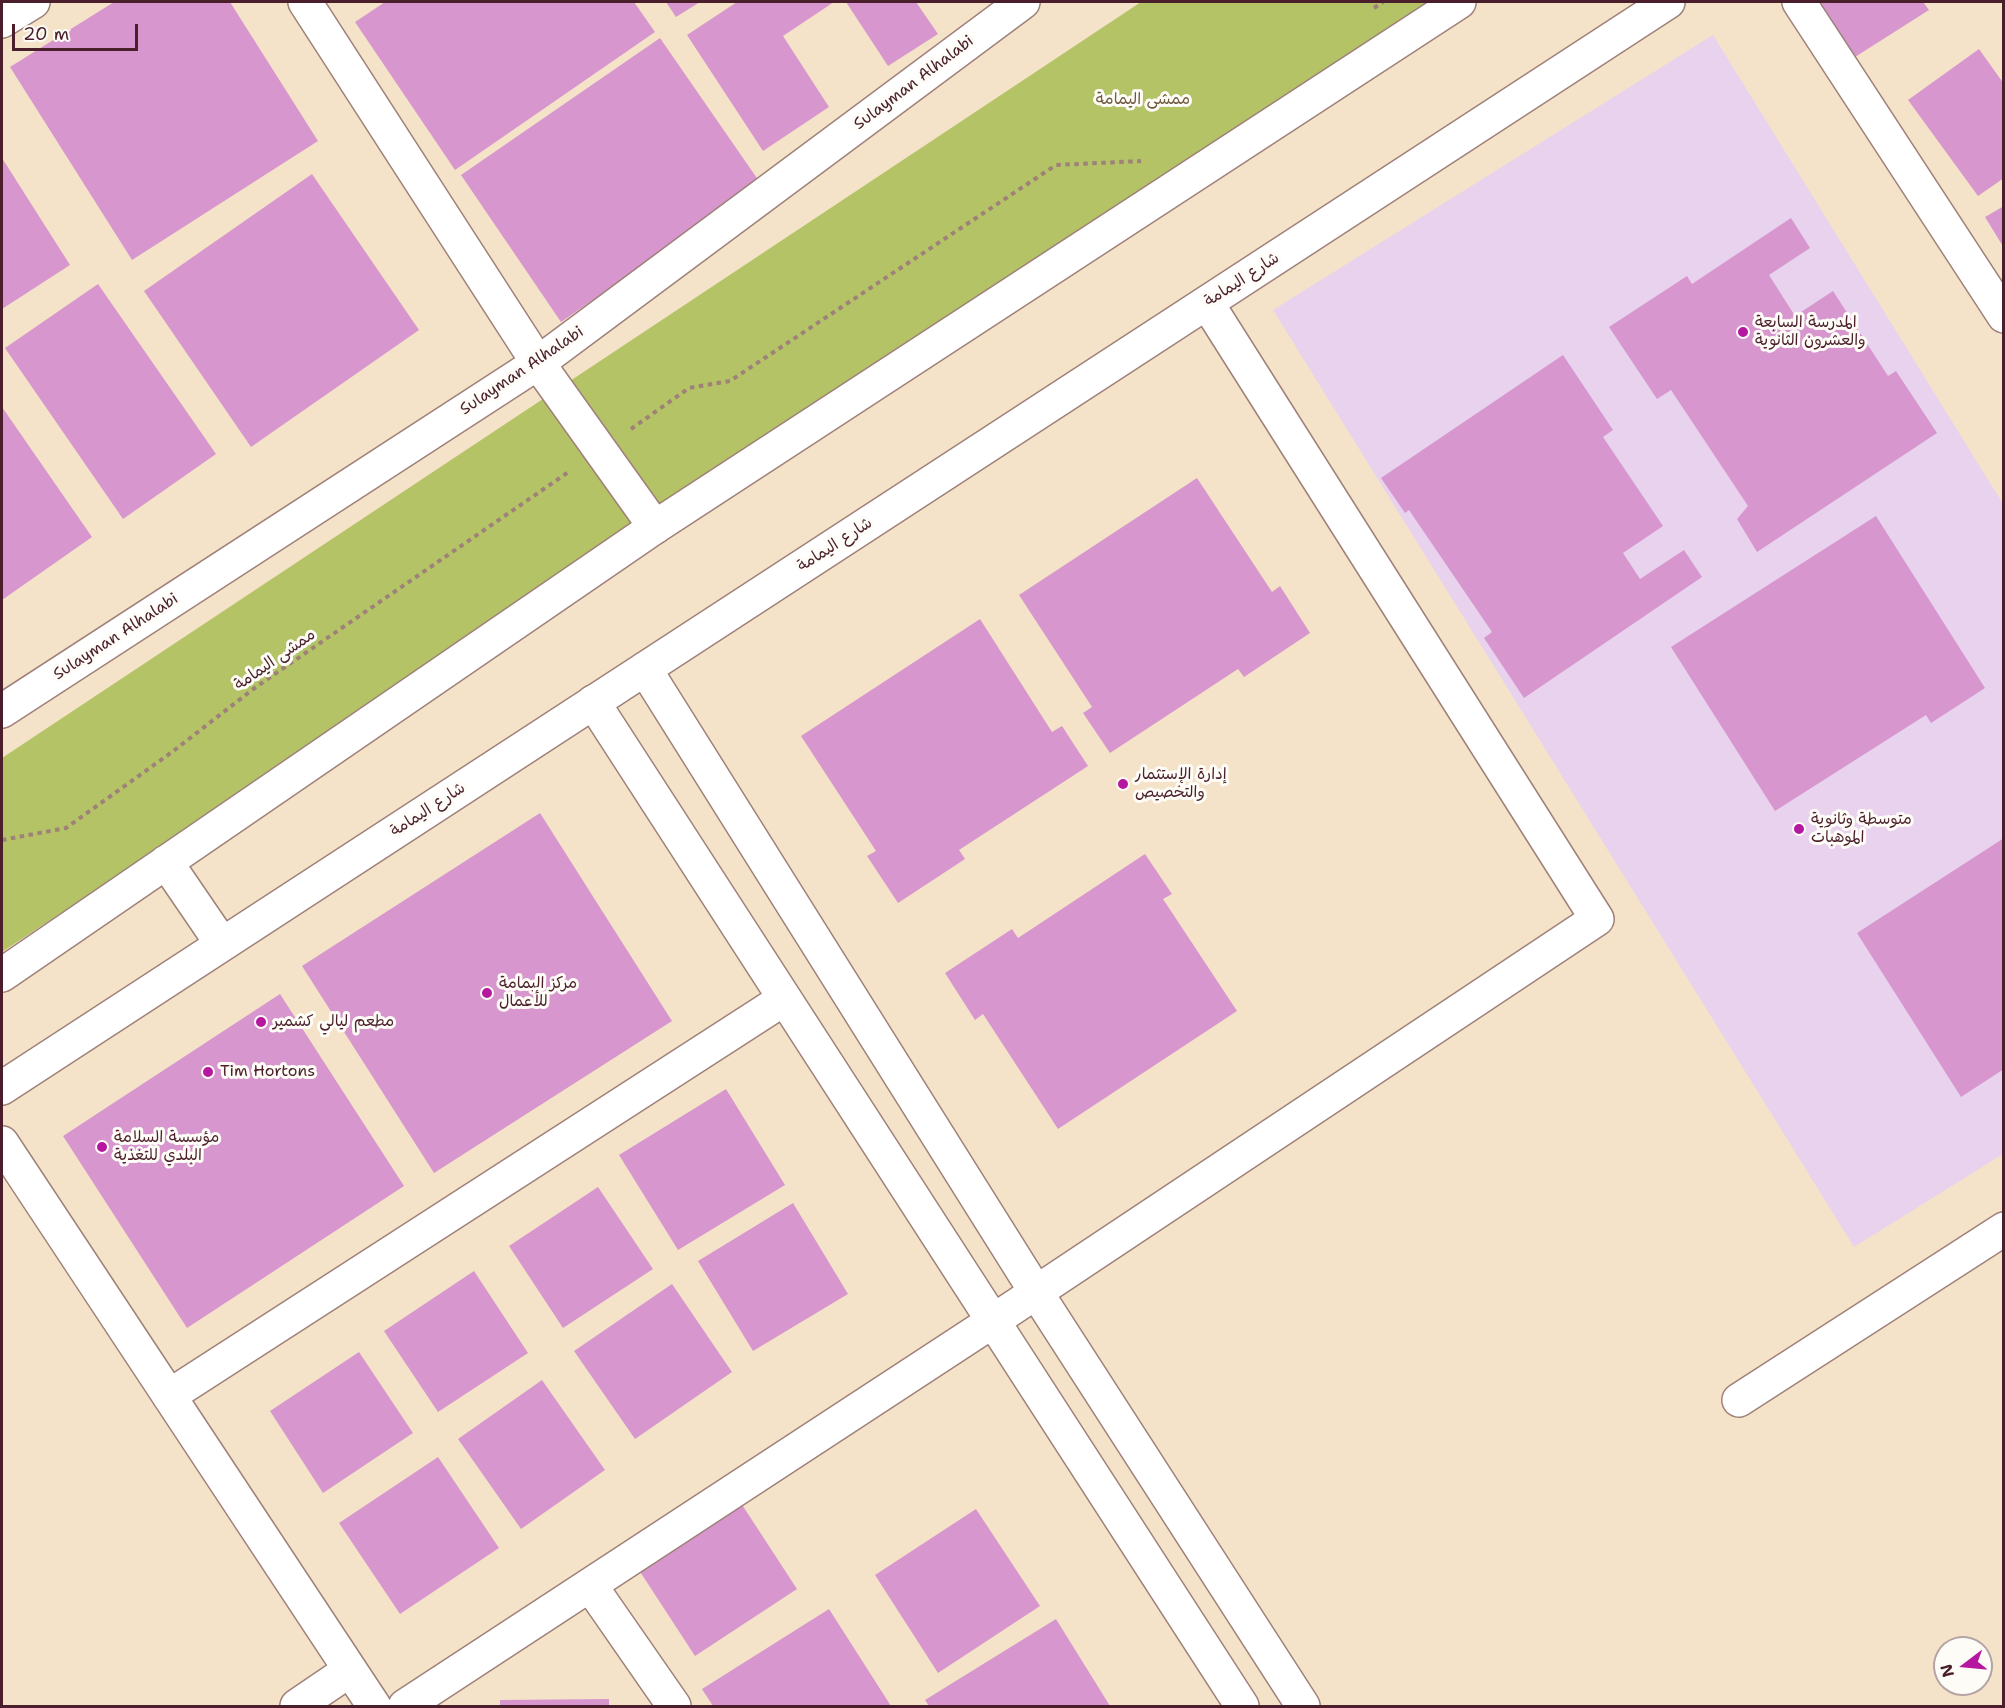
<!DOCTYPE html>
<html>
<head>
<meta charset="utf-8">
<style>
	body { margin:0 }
	#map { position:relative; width:2005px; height:1708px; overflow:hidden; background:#f4e3c8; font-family:"Shantell Sans",sans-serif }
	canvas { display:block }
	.frame { position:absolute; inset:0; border:3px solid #4a1f2b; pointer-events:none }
	.north { position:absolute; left:1933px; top:1636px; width:60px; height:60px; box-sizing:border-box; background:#fdfcf7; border:2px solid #b5a4a5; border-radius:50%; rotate:254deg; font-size:16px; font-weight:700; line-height:24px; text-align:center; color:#4a1f2b }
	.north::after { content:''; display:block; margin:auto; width:21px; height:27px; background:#b5179e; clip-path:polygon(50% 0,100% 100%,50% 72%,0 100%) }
	.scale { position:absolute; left:12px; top:24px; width:126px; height:27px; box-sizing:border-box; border:3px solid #4a1f2b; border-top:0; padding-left:8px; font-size:18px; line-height:21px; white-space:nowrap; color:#4a1f2b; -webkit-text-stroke:4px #fdfcf7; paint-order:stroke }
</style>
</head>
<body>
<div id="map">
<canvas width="2005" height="1708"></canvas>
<div class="frame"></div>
<div class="north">N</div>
<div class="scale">20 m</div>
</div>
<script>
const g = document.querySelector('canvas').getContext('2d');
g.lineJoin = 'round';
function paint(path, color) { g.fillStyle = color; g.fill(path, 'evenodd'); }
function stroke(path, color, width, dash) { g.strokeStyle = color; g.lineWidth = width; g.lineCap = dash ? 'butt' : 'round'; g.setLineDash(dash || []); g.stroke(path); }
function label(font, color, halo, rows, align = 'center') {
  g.font = font + ' "Shantell Sans","Playpen Sans Arabic",sans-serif'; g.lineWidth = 6; g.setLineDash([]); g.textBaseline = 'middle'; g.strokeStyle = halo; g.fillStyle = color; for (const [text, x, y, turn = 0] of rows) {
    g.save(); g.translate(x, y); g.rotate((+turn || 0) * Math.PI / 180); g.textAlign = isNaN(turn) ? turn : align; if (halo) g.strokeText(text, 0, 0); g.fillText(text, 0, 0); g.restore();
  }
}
const built = new Path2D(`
	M1713,35L2003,504V1154L1854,1247L1273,310Z`);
const green = new Path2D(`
	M1141,2H1447L849,392L2,952V758Z`);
const building = new Path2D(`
	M114,2H230L318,141L132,260L10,67Z
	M385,2H634L655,32L455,170L355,22Z
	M666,2H700L676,17Z
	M737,2H834L783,36L829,107L763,151L687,35Z
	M846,2H916L938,34L888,66Z
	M1820,2H1923L1929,10L1855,57Z
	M660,38L761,184L561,322L461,175Z
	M1979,49L2004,84V178L1978,196L1908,100Z
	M2,158L70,265L2,309Z
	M312,174L419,330L251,447L144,291Z
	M2004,206V248L1985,217Z
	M1791,218L1810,248L1769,275L1795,316L1833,291L1888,376L1896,371L1937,433L1757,552L1737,519L1748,506L1671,390L1657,399L1609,327L1687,276L1692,284Z
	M98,284L216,454L123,519L5,348Z
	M1563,355L1613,430L1603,437L1663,526L1623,553L1640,579L1684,550L1702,577L1524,698L1484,638L1492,632L1409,510L1405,513L1381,478Z
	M2,407L92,537L2,600Z
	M1197,478L1272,592L1280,586L1310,633L1244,677L1238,669L1110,753L1083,713L1092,707L1019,595Z
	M1876,516L1985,688L1931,723L1926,715L1775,811L1671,647Z
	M980,619L1052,732L1062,726L1088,766L959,850L965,859L898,903L867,856L876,851L801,736Z
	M540,813L672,1021L434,1173L302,966Z
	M2004,838V1069L1961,1097L1857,933Z
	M1145,854L1172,894L1163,899L1237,1011L1058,1129L983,1014L975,1020L945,973L1012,929L1018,938Z
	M280,994L404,1186L187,1328L63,1136Z
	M726,1089L785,1185L678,1250L619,1155Z
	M598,1187L653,1269L563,1328L509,1246Z
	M793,1203L848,1294L753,1351L698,1261Z
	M474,1271L528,1353L438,1412L384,1331Z
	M672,1284L732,1372L635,1439L574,1351Z
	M359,1352L413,1433L323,1493L270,1411Z
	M542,1380L605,1470L521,1529L458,1439Z
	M438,1457L499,1548L400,1614L339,1523Z
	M737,1497L797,1589L695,1656L635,1564Z
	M976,1509L1040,1606L938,1673L875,1575Z
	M829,1609L891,1706H713L702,1689Z
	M1056,1619L1110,1706H929L925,1700Z
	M609,1699V1706H500V1700Z`);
const path = new Path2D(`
	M1374,8L1383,2
	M631,429L689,388L730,381L1056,165L1141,161
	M2,840L66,828L172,752L256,687L570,471`);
const minor = new Path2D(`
	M305,2L538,363L655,527
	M1799,2L2004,316
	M2,21L33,2
	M645,669L1036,1292L1303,1706
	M593,702L1242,1706
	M2,711L538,363L1023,2
	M2,1143L374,1706
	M169,1396L784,999
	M1739,1400L2004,1229
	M590,1585L674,1706
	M297,1706L350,1670
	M405,1706L993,1321L1597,919L1207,303`);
const major = new Path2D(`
	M166,862L222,944
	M2,975L655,527L1459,2
	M2,1088L1668,2`);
const markers = [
	[1743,332,6,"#b5179e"],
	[1123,784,6,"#b5179e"],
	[1799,829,6,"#b5179e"],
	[487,993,6,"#b5179e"],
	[261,1022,6,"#b5179e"],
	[208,1072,6,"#b5179e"],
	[102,1147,6,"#b5179e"]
];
const streetNames = [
	["Sulayman Alhalabi",914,83,-37],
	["شارع اليمامة",1242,280,-33],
	["Sulayman Alhalabi",522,371,-34],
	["شارع اليمامة",835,545,-33],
	["Sulayman Alhalabi",116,637,-33],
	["ممشى اليمامة",275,660,-35],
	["شارع اليمامة",428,810,-33]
];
const parkNames = [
	["ممشى اليمامة",1143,100]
];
const poiNames = [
	["المدرسة السابعة",1755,323],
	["والعشرون الثانوية",1755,341],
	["إدارة الإستثمار",1135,775],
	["والتخصيص",1135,793],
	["متوسطة وثانوية",1811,820],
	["الموهبات",1811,838],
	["مركز اليمامة",499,984],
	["للأعمال",499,1002],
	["مطعم ليالي كشمير",273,1022],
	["Tim Hortons",220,1072],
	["مؤسسة السلامة",114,1138],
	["البلدي للتغذية",114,1156]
];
paint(built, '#e8d2ee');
paint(green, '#b3c365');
paint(building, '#d797ce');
stroke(minor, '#9f817a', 36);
stroke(major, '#9f817a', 36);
stroke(path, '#9f817a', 4, [4.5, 4.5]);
stroke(minor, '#fff', 33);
stroke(major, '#fff', 33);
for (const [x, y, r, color] of markers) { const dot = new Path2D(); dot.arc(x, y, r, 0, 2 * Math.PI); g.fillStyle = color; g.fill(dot); stroke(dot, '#fdfcf7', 2); }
label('16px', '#4a1f2b', '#fdfcf7', streetNames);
label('16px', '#6f583f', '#fdfcf7', parkNames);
label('16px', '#4a1f2b', '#fdfcf7', poiNames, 'left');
</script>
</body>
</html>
